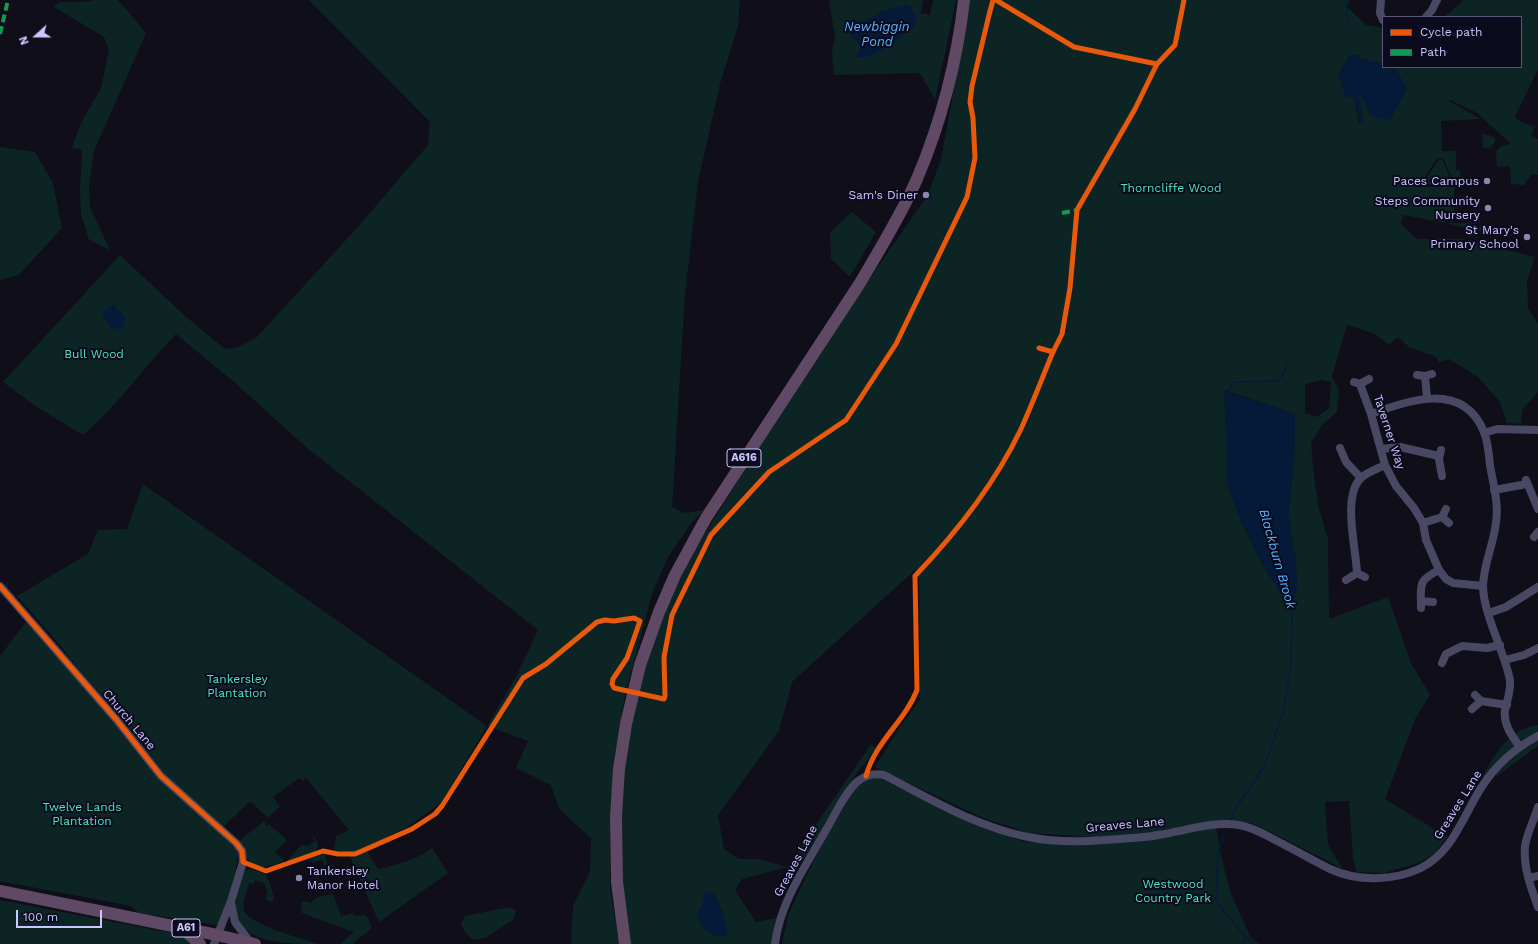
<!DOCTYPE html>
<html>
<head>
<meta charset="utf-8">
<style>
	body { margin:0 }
	#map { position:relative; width:1538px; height:944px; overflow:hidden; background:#100e19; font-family:"Work Sans",sans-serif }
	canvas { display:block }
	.legend { position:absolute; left:1382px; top:16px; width:140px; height:52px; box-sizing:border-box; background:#0c0a1d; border:1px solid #585577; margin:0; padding:5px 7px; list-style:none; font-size:12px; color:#cbc6ff }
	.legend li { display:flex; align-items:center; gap:8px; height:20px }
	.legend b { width:20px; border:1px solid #585577 }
	.north { position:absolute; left:16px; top:16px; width:40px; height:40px; -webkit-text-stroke:3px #0c0a1d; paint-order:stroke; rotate:249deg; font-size:11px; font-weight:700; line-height:16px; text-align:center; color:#cbc6ff }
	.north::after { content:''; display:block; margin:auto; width:14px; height:18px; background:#cbc6ff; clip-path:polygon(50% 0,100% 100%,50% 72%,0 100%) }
	.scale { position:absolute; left:16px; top:910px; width:86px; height:18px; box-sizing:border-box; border:2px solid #cbc6ff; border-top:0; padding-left:5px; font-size:12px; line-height:14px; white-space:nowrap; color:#cbc6ff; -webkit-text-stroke:3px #0c0a1d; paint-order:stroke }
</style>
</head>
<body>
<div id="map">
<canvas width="1538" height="944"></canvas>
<ul class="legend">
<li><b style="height:5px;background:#e8590c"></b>Cycle path</li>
<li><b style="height:5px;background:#139951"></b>Path</li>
</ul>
<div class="north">N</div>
<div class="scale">100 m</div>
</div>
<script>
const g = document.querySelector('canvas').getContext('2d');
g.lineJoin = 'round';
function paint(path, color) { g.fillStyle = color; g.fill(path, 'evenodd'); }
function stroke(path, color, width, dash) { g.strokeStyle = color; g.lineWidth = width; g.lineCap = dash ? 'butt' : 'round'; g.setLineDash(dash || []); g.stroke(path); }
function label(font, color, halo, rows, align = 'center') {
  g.font = font + ' "Work Sans",sans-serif'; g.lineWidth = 4; g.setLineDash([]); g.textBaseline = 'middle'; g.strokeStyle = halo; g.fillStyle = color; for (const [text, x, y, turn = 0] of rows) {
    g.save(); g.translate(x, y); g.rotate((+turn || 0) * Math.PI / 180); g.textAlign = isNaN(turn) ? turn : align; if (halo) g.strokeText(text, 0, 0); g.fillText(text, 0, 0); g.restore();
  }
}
const green = new Path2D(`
	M95,0H118L146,33L94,151L89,186L90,207L110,250L89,240L81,214L80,191L82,150L72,148L80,125L101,88L109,50L104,37L54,7L59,2H83Z
	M309,0H740L738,26L720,84L698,182L685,294L672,507L684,513L704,510L692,522L668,557L652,594L625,695L615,755L610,809V886L619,944H571L573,906L590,872L591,838L559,809L551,785L516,768L528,741L487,726L441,803L406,828L365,848L378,869C397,865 416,860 432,848L448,873L379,922L348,853L334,850L336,836L349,830L306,778L303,781L299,778L273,797L280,806L268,818L250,801L223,827L164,773L120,716L85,677L58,643L17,596L88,554L98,530L127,529L143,484L487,726L516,677L538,630L306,447L234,382L176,334C144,367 118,405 83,435L34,405L3,382L120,255L185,316L225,349L238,347L256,338L356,229L428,145L430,122Z
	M829,0H923L921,13L930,15L933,0H956L935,100L920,73L834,75L832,53L835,37ZM883,11L856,58L862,47L851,27L862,24Z
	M970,0H1350L1347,9L1348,8L1366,25L1383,28V64L1360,59L1358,55L1349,56L1339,74L1354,98L1359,123H1363L1358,94L1363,98L1371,116L1407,89L1394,67H1521V17H1444L1464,0H1538V72L1537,71L1515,117L1521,122L1535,127L1531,135L1538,139V175L1532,174L1524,185L1511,184L1510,166L1497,167L1496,151L1501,146L1511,144L1477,113L1450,100L1449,101L1481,119L1441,121L1442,151H1456V170H1460V186H1456L1444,160L1441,158L1436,160L1418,187H1454V222L1446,221L1447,215H1445V223L1403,215L1401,224L1417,239H1461L1535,257L1527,281L1528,309L1538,323V392L1522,410L1521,424L1507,423L1500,402L1478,377L1449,359L1439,362L1436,357L1409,347L1398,337L1389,345L1373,333L1347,325L1332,376L1339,391L1337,412L1322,425L1311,443L1314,477L1319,509L1328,539L1329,619L1388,597L1411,663L1430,695L1416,717L1385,799L1447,837L1433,855L1418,863L1384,873L1356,872L1353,856L1349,801L1325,802L1328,845L1343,869L1263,828L1250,823L1220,820L1156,832L1095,837L1029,833L981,817L875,767L900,727L920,700L919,579L916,569L792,682L779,731L718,815L724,849L739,859H759L787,867L871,744L876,749L856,774L794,875L787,867L742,879L735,890L756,922L776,918L771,944H630L623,904L622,801L626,756L634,706L651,646L675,582L781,411L804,380L863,288L927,196L941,160ZM1322,380L1331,382L1329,408L1317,417L1305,413V384ZM1225,390L1295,414L1294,462L1288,516L1295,556L1297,583L1292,611L1263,565L1241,521L1228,486Z
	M1482,133L1495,138V142L1490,148H1483Z
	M0,147L35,152L53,183L62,228L19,275L0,280Z
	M1440,159L1443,161L1453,185L1422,184L1438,161Z
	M852,212L876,232L850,277L831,259L830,232Z
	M1446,223H1471L1472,227H1484V232Z
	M26,622L79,682L238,852C238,872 226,902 220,922L218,925L139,913L131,906L0,881V656Z
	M1538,725V732L1481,784C1483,771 1502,743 1512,736C1519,730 1529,726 1538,725Z
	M1538,740V746L1497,776L1495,774C1507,760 1522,750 1538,740Z
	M877,777L987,830L1026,842L1092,845L1154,839L1216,827L1221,856L1231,894L1251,938L1260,944H782L788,915L814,860L851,794L862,781Z
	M264,821L267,826L269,824L287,840L275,852L284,861C273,865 258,872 249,861C245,857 243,847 239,841Z
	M312,835C318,840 320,845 316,851L286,862L301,845L308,846L315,841Z
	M324,854L328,864L324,865L322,860L313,863L312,861L310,862L309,858Z
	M250,869L265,874L270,883L274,899L271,902L265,899L268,890L265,888L266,884L255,880L253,884L249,883C247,891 242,902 244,910C247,924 303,939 318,944C287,944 231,944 235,902C236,892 240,881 243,872Z
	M333,894L341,916L353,913L354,916L366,915L372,928L352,944H340L354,932L302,913L301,904L302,902L305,901L310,903L318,897Z
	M0,900L172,933L188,939L194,944H0Z
	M510,907L516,911L514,919L485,938L473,940L465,932L461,924L465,916Z`);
const water = new Path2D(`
	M906,5L911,7L917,18L913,28L884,49L865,57L855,58L862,47L850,35V27L862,24L883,11Z
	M1358,55L1360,59L1383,64V67H1394L1407,89L1390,120L1371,116L1363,98L1359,94L1363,124L1360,123L1354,98L1346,97L1339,74L1349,56Z
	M113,304L126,318L122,329L111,328L102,314Z
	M1224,390L1295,414L1294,462L1288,516L1295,556L1297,583L1292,612L1263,565L1241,521L1228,486Z
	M711,891C722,902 724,919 728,933L726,936C709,938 701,929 697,913L702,905L703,896L705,893Z`);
const stream = new Path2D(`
	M1348,0L1346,14L1349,22
	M1229,392L1232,384L1235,382L1278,381L1282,375L1288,363
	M1230,821L1236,808L1264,767L1284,710L1291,661L1292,611
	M1226,828L1218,854L1216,902L1245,936L1254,944
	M1243,944L1245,936`);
const minor = new Path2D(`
	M1381,0L1380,13L1383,20
	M1426,17L1432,10L1437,0
	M1417,375L1425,376L1432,374
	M1425,376L1427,398
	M1354,382L1360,384L1369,379
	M1360,384L1371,414L1385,465L1396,486L1414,508L1423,523L1426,540L1439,570L1446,579L1453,583L1483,586
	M1371,414C1410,400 1463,381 1484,432C1488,442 1489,454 1490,465C1493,484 1499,503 1496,522C1494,544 1483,565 1483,587C1484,616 1504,650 1510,680C1511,691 1507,700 1505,710C1503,725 1512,736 1520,747
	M1484,433L1497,429L1538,430
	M1340,448L1346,462L1361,478
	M1381,449L1400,447L1439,456
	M1441,450L1439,459L1442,476
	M1526,480L1538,509
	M1494,490L1527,484
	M1446,509L1442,517L1449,523
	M1423,523L1442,517
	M1534,537L1538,532
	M1357,573L1365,577
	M1346,580L1357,573C1356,548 1342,496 1361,478C1367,472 1377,469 1385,465
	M0,586L116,719L161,776L236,843L242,851L243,862L231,901L214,944
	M1421,601L1433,602
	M1421,608C1421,585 1417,581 1439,570
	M1489,613L1506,607L1538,587
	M1505,660L1524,655L1538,648
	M1442,663L1446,654L1462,646L1487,648L1500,645
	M1475,695L1481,701L1507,705
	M1472,709L1481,701
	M1538,807C1534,820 1527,833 1525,846C1523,867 1531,888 1538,907
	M1529,878L1538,876
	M231,903L235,922L250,942
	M775,944C780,902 806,866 826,830C835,815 845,792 858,781C866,775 874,773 884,775C930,799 977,827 1028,837C1063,844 1097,841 1132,838C1141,837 1150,837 1158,835C1185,831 1212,821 1239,825C1253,827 1265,835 1277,841C1295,850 1312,860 1330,869C1358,882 1394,881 1421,868C1453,852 1463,816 1481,788C1495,766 1515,748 1538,736`);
const highway = new Path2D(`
	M0,891L217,935L255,944
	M183,929L200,944
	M625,944L617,882L616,816L619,769L626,724L640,665L659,612L675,575L706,518L860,283C880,249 901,215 917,179C941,122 957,62 964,0`);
const quiet = new Path2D(`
	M0,34L8,0
	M1062,213L1077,210`);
const cycleway = new Path2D(`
	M996,0L1074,47L1157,64
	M1053,352L1062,334L1070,288L1077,210L1135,109L1157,64L1175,45L1184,0
	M0,586L116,719L161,776L236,843L242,851L243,862L266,871L323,851L338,854H355L412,829L435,814L442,806L523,678L546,664L597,622L605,620L614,621L634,618L640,621L627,658L613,679L612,684L614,688L664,699L665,696L664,657L672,615L711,535L769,472L846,420L896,344L967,197L975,158L973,118L970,102L972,86L989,15L993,0
	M866,776C875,742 905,721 917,690L915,576C957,532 994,485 1020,431C1032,405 1042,378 1053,352L1039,348`);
const markers = [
	[1487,181,4,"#8a86ae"],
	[926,195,4,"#8a86ae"],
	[1488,208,4,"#8a86ae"],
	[1527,237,4,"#8a86ae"],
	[299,878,4,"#8a86ae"]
];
const shields = [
	[744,458,34],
	[186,928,28]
];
const shieldNames = [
	["A616",744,458],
	["A61",186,928]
];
const poiNames = [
	["Paces Campus",1479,181],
	["Sam's Diner",918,195],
	["Steps Community",1480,201],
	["Nursery",1480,215],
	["St Mary's",1519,230],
	["Primary School",1519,244],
	["Tankersley",307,871,"left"],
	["Manor Hotel",307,885,"left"]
];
const parkNames = [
	["Thorncliffe Wood",1171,188],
	["Bull Wood",94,354],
	["Tankersley",237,679],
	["Plantation",237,693],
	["Twelve Lands",82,807],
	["Plantation",82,821],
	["Westwood",1173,884],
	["Country Park",1173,898]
];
const streetNames = [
	["Taverner Way",1389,432,72],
	["Church Lane",129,720,50],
	["Greaves Lane",1458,805,-58],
	["Greaves Lane",1125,825,-5],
	["Greaves Lane",796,861,-62]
];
const waterNames = [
	["Newbiggin",877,27],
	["Pond",877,42],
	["Blackburn Brook",1277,559,74]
];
paint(green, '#0d2424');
paint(water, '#051939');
stroke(stream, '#051939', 1.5);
stroke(minor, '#484863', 8);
stroke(highway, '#604965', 12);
stroke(quiet, '#139951', 4, [8, 4]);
stroke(cycleway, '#e8590c', 5);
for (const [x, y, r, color] of markers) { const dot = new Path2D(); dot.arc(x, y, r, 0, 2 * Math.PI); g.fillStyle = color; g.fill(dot); stroke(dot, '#0c0a1d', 1.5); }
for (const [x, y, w] of shields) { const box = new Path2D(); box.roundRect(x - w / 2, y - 9, w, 18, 3); g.fillStyle = '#0c0a1d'; g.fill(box); stroke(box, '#cbc6ff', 1); }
label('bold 11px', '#cbc6ff', null, shieldNames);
label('12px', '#cbc6ff', '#0c0a1d', poiNames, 'right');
label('12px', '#48e9bc', '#0c0a1d', parkNames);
label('12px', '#cbc6ff', '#0c0a1d', streetNames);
label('italic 13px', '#54b5ff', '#0c0a1d', waterNames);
</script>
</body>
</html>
